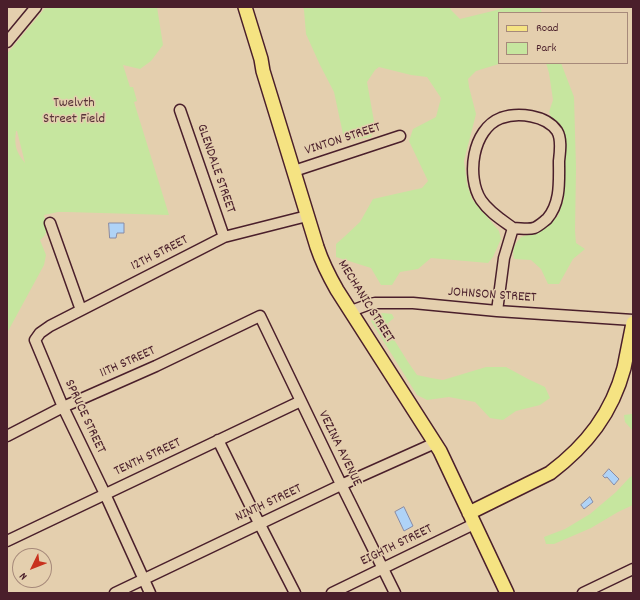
<!DOCTYPE html>
<html>
<head>
<meta charset="utf-8">
<style>
	body { margin:0 }
	#map { position:relative; width:640px; height:600px; overflow:hidden; background:#e4cfae; font-family:Dekko,sans-serif }
	canvas { display:block }
	.frame { position:absolute; inset:0; border:8px solid #4a1f2b; pointer-events:none }
	.legend { position:absolute; left:498px; top:12px; width:130px; height:52px; box-sizing:border-box; background:#e4cfae; border:1px solid #a6897a; margin:0; padding:5px 7px; list-style:none; font-size:12px; color:#4a1f2b }
	.legend li { display:flex; align-items:center; gap:8px; height:20px }
	.legend b { width:20px; border:1px solid #a6897a }
	.north { position:absolute; left:12px; top:548px; width:40px; height:40px; box-sizing:border-box; background:#e4cfae; border:1px solid #a6897a; border-radius:50%; rotate:227deg; font-size:11px; font-weight:700; line-height:16px; text-align:center; color:#4a1f2b }
	.north::after { content:''; display:block; margin:auto; width:14px; height:18px; background:#c8321e; clip-path:polygon(50% 0,100% 100%,50% 72%,0 100%) }
</style>
</head>
<body>
<div id="map">
<canvas width="640" height="600"></canvas>
<div class="frame"></div>
<ul class="legend">
<li><b style="height:5px;background:#f5e382"></b>Road</li>
<li><b style="height:11px;background:#c6e69f"></b>Park</li>
</ul>
<div class="north">N</div>
</div>
<script>
const g = document.querySelector('canvas').getContext('2d');
g.lineJoin = 'round';
function paint(path, color) { g.fillStyle = color; g.fill(path, 'evenodd'); }
function stroke(path, color, width, dash) { g.strokeStyle = color; g.lineWidth = width; g.lineCap = dash ? 'butt' : 'round'; g.setLineDash(dash || []); g.stroke(path); }
function label(font, color, halo, rows, align = 'center') {
  g.font = font + ' Dekko,sans-serif'; g.lineWidth = 3; g.setLineDash([]); g.textBaseline = 'middle'; g.strokeStyle = halo; g.fillStyle = color; for (const [text, x, y, turn = 0] of rows) {
    g.save(); g.translate(x, y); g.rotate((+turn || 0) * Math.PI / 180); g.textAlign = isNaN(turn) ? turn : align; if (halo) g.strokeText(text, 0, 0); g.fillText(text, 0, 0); g.restore();
  }
}
const green = new Path2D(`
	M46,7H157L163,45L151,61L140,69L123,65L130,87H133L137,101L134,102L169,215L67,212H58L44,215C46,225 50,233 40,240L46,255L44,265L7,333V54ZM16,131H17L25,163C16,152 14,145 16,131Z
	M303,7H450L451,10L460,19L509,7H540L542,13H499V63H502L476,71L468,79L469,87L476,114L464,161L467,184L472,199L499,231L501,239L493,257L488,263L431,258L418,269L400,272L392,285H381L371,268L336,257V244L344,237L360,222L373,199L422,188L428,181L409,141L413,129L436,117L441,98L427,77L411,75L379,67L375,70L367,82L375,127L371,137L351,140L343,134L334,92L320,65L306,34L304,10Z
	M546,63H561L574,97L576,168L575,231L576,243L585,249L573,259L559,284H548L541,269L531,260L514,259C512,249 514,245 521,237L531,234L543,229L558,216L564,198L561,135L559,127L552,119L549,112L553,100L549,73Z
	M383,313L392,314L394,318L388,323L393,338L408,362L417,375L431,378L443,380L486,367H506L528,379L545,387L550,398L540,405L516,411L503,420L490,418L475,402L449,397L427,400L417,395L371,321L375,315Z
	M632,414L633,415V431L625,422L624,415Z
	M633,476V505L618,512L591,528L554,544H546L544,537L565,529L590,514L616,492L630,477Z`);
const water = new Path2D(`
	M109,223H124V233H117L116,238H110Z
	M609,469L619,479L614,485L607,477L605,478L603,476Z
	M590,497L593,502L584,509L581,505Z
	M404,507L413,526L404,531L395,512Z`);
const minor = new Path2D(`
	M7,42L36,7
	M180,110L224,237
	M294,171L400,136
	M50,223L81,310
	M351,311L370,304L375,303H413L497,311L633,320
	M497,311L504,258L513,228C520,228 528,230 534,228C539,226 543,222 547,219C561,203 559,181 559,161C560,152 562,139 557,131C546,115 518,112 501,118C472,129 466,177 481,200C489,212 502,220 513,228
	M7,436L63,407L156,366L260,316L339,480L395,593
	M218,440L255,515L295,593
	M7,541L301,401
	M115,593L341,485L435,443
	M150,593L105,494L63,407L35,340L40,333L50,326L224,237L307,216
	M332,593L474,524
	M583,593L633,569`);
const major = new Path2D(`
	M245,7L261,59L263,71L317,247C322,262 329,276 337,290L440,451L507,593
	M469,513L550,473C587,445 612,413 624,368C627,353 630,338 633,323`);
const parkNames = [
	["Twelvth",74,104],
	["Street Field",74,120]
];
const streetNames = [
	["VINTON STREET",343,140,-18],
	["GLENDALE STREET",215,169,71],
	["12TH STREET",160,254,-27],
	["JOHNSON STREET",492,296,4],
	["MECHANIC STREET",365,302,58],
	["11TH STREET",128,363,-24],
	["SPRUCE STREET",84,417,65],
	["VEZINA AVENUE",339,449,64],
	["TENTH STREET",148,458,-25],
	["NINTH STREET",269,504,-25],
	["EIGHTH STREET",397,546,-26]
];
paint(green, '#c6e69f');
paint(water, '#afd3f7');
stroke(water, '#878ba5', 1);
stroke(minor, '#4a1f2b', 13);
stroke(major, '#4a1f2b', 16);
stroke(minor, '#e4cfae', 10);
stroke(major, '#f5e382', 13);
label('14px', '#563337', '#e4cfae', parkNames);
label('14px', '#4a1f2b', '#e4cfae', streetNames);
</script>
</body>
</html>
